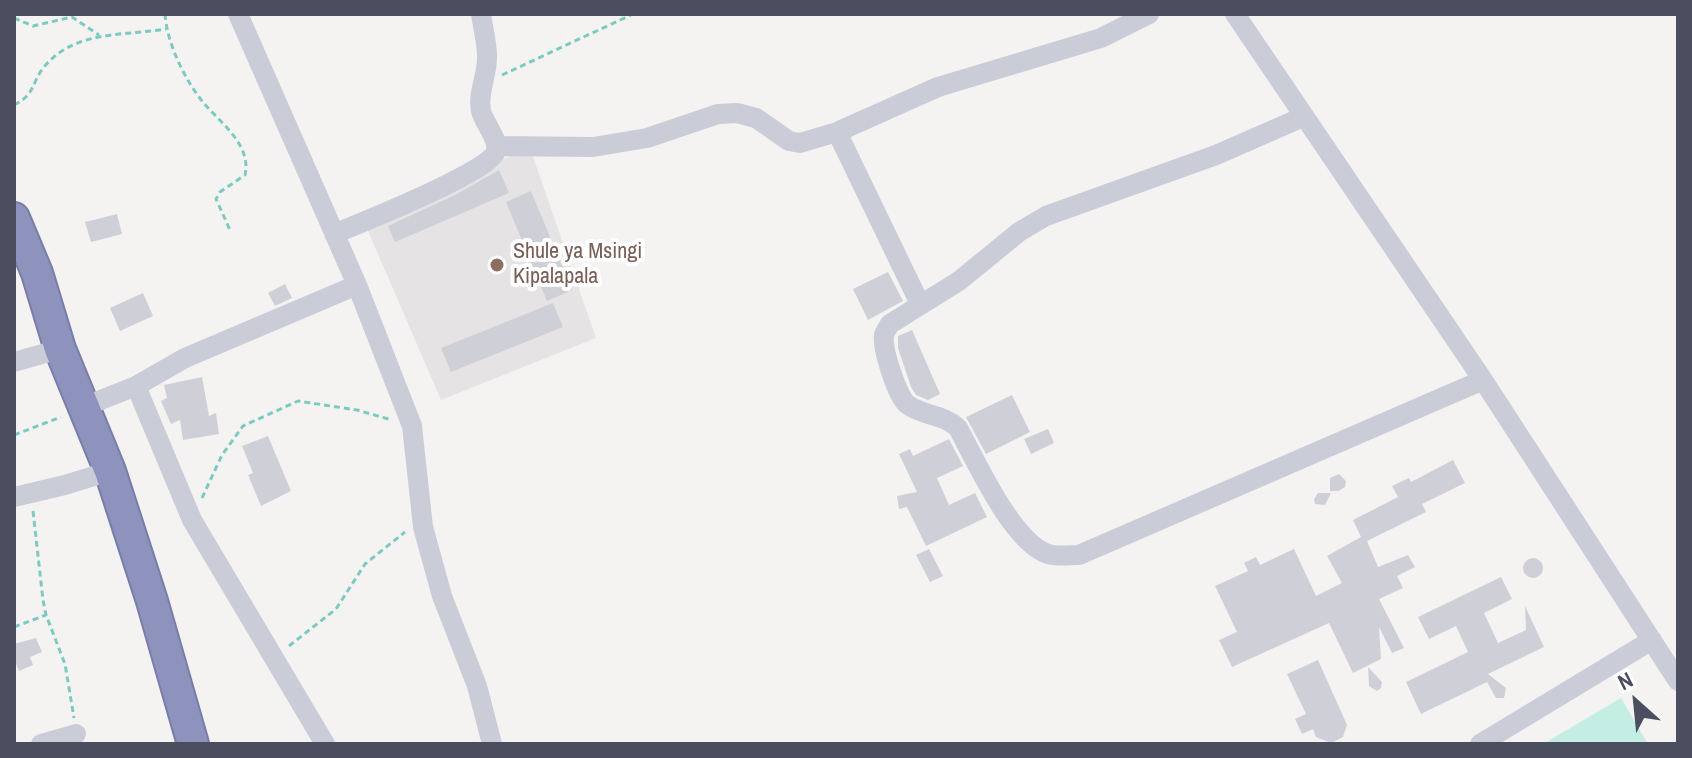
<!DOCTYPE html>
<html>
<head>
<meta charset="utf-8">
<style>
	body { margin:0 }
	#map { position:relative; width:1692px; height:758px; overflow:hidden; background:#f4f3f2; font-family:"Archivo Narrow",sans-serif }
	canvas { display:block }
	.frame { position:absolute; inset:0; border:16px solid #4a4e5f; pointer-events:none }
	.north { position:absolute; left:1596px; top:662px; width:80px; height:80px; -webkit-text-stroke:6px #fff; paint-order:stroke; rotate:333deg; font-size:22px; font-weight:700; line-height:32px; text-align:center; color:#4a4e5f }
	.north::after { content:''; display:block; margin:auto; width:28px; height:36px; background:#4a4e5f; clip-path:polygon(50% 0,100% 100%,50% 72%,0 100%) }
</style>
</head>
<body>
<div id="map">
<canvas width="1692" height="758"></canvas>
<div class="frame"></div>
<div class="north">N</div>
</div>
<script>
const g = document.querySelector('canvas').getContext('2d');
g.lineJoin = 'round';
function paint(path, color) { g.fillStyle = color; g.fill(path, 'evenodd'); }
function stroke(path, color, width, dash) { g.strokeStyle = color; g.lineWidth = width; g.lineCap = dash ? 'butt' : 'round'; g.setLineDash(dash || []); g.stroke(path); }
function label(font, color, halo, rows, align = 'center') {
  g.font = font + ' "Archivo Narrow",sans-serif'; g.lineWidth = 8; g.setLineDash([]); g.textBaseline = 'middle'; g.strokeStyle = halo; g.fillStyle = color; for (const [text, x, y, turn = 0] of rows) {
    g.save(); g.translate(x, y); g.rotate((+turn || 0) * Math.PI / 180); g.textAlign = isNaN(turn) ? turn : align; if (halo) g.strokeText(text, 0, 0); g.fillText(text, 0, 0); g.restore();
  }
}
const education = new Path2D(`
	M530,148L596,338L441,400L362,217Z`);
const green = new Path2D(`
	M1621,698L1648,744H1543Z`);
const building = new Path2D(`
	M499,170L509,193L395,242L388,226L455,195Z
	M531,191L572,290L547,301L506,202Z
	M117,214L122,234L91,242L85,222Z
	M888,272L903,301L868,320L853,289Z
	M285,284L292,298L275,306L268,293Z
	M143,293L153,316L120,331L110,308Z
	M553,303L563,327L451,372L441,348Z
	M912,330L940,394L928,400L916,395L911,387L898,348V336Z
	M202,377L209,416L216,413L219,434L183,440L180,420L171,424L161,401L167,398L164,385Z
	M1012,395L1030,432L986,454L966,417Z
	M1048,429L1054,443L1031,454L1024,439Z
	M268,436L291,491L261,506L248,475L253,473L242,446Z
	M949,439L963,466L937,478L949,505L975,493L987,517L926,546L907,507L899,509L897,496L917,492L899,454L910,449L913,456Z
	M1453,460L1465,483L1422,504L1426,512L1367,541L1378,567L1408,555L1415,567L1397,576L1403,588L1379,599L1404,648L1392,653L1379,627L1381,659L1353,673L1329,623L1232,667L1219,640L1237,632L1215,586L1248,571L1244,563L1256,557L1260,565L1294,549L1316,596L1342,583L1327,556L1361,537L1353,520L1398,497L1392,486L1409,478L1411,482Z
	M1339,474L1346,481L1345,487L1339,491H1330V478Z
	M1318,493H1331L1325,505L1315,504L1314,499Z
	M929,549L943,576L930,582L916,555Z
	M1523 568a10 10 0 1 1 20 0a10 10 0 1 1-20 0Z
	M1501,577L1512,599L1484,613L1498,643L1526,630L1525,606L1544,647L1488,674L1506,688L1504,698H1496L1487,682L1421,714L1406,682L1468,652L1456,626L1429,639L1418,617Z
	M36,638L42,652L30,657L33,665L19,671L14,659V644Z
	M1318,660L1347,725L1343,737L1331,743L1316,737L1313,729L1302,734L1295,719L1306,714L1287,674Z
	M1368,667L1382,682L1381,688L1377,691L1369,686Z`);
const path = new Path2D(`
	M165,14C167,43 184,78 202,101C219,122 252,144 245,175L220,192L216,199L230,230
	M14,18L33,26L72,17L99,35
	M502,75L633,14
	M14,105C36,94 31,83 44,67C74,30 124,36 166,29
	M14,435L61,417
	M202,498L222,455L243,426L298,401L357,410L392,420
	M33,511L43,600L46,615L65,664L74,718
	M14,627L46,615
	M289,646L336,609L365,564L405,532`);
const minor = new Path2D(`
	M238,14L357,285L412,426L423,527L442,596L477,686L492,744
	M1235,14L1483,380L1678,681
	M1303,117L1216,155L1046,216L1019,232L959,281L890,324C888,327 885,332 884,335C882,349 897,397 908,405C924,416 943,414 958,428C976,461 1012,542 1048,554C1057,557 1069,555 1079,555L1483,380
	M837,132L920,304
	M496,146L593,147L647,138L718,114L737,113L756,118L789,141L800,143L837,132L938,87L1101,38L1149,14
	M334,234C358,224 492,171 496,151C499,139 484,123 481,111C477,93 488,74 487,56C487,43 483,28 481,14
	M14,362L60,349
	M136,386L192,520L325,744
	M83,407L136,386L185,358L357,285
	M14,497L65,485L110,471
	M41,744L76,734
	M1480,744L1652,640`);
const highway = new Path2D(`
	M14,218L37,273L60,349L110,471L152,601L193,744`);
const markers = [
	[497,265,8,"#8d6e63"]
];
const educationNames = [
	["Shule ya Msingi",513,252],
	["Kipalapala",513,277]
];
paint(education, '#e5e3e4');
paint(green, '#c4eee3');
paint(building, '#cfd0d7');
stroke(highway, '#787ea9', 34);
stroke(path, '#7dcbc0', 3, [6, 4]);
stroke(minor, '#caccd8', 20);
stroke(highway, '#8d93bd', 30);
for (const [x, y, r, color] of markers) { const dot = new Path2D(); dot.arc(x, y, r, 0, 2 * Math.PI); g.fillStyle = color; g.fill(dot); stroke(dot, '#fff', 3); }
label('22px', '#785e54', '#fff', educationNames, 'left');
</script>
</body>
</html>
